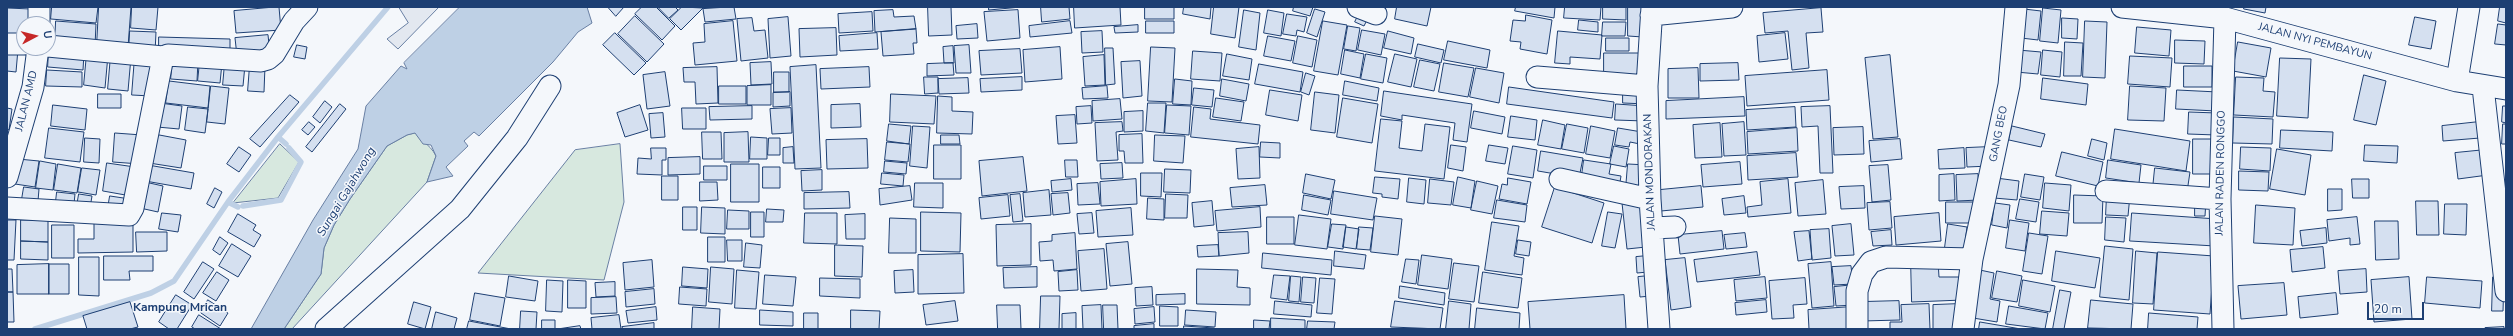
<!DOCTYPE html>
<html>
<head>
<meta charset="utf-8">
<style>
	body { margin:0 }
	#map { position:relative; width:2513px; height:336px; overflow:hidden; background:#f4f7fb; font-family:"Nunito Sans",sans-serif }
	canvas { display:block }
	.frame { position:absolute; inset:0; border:8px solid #1d3f73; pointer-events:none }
	.north { position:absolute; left:16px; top:16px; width:40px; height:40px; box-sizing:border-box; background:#f4f7fb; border:1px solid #9eadc5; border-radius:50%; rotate:83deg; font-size:11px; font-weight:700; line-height:16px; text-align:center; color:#1d3f73 }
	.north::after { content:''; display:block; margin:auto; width:14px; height:18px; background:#c62828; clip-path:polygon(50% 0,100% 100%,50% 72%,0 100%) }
	.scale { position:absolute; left:2367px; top:302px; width:57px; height:18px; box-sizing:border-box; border:2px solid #1d3f73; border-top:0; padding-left:5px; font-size:12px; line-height:14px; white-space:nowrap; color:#1d3f73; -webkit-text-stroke:3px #f4f7fb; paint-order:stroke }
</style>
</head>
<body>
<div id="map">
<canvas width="2513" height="336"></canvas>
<div class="frame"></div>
<div class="north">U</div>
<div class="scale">20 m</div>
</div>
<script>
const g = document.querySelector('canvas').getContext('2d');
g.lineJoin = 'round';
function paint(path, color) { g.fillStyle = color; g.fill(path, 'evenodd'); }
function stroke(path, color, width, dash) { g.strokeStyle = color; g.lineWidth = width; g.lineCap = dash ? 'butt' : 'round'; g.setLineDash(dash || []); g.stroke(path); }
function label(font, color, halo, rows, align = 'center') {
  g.font = font + ' "Nunito Sans",sans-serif'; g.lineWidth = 3; g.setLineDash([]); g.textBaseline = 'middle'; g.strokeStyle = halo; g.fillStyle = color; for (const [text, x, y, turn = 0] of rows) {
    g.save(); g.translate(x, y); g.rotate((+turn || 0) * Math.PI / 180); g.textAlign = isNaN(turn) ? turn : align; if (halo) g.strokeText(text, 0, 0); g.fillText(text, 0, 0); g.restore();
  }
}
const green = new Path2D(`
	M416,133C419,142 429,142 436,156L427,182L292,329H284L321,274L324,248L334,225L350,199L387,146L407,135Z
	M280,144L299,162L278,198L233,203Z
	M620,144L624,202L604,280L478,273L575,150Z`);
const parking = new Path2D(`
	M399,7H439L398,49L387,39L408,23Z`);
const water = new Path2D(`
	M460,7H587L592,23L578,32L553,62L479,136L474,132L464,141L468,146L446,167L453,176L427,182L436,156L431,145L423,144L415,133L407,135L387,146L350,199L334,225L324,248L321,274L284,329H251L313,220L358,149L366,106L401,66L407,69L404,63Z`);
const stream = new Path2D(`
	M278,137L286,144
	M228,202L238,207
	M243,206L281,200L301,162L289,148
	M35,329L151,293L174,281L228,202L278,137L388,7`);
const building = new Path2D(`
	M52,7H98L96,23L51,19Z
	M99,7H131L128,47L97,45Z
	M132,7H158L156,30L131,28Z
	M279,7L281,30L236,33L234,11Z
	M608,7H624L616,16Z
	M642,7H656L675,26L662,40L635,14Z
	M658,7H675L678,10L669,18Z
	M682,7L703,8L681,30L670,19Z
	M734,7L736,19L705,22L703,9Z
	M928,7H951L952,35L929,36Z
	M989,7H1021L989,10Z
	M1041,7H1069L1070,19L1042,22Z
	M1074,7H1120L1121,25L1075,28Z
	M1145,7H1174V19H1145Z
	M1184,7H1211L1210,19L1183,14Z
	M1214,7H1239L1235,38L1211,34Z
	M1294,7H1313L1310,16L1293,11Z
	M1397,7H1431L1427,26L1395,19Z
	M1516,7H1555L1554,18L1515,11Z
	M1565,7H1601L1600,20L1564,18Z
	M1603,7H1626V20L1603,19Z
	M1628,7H1644L1643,37L1628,36Z
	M2244,7H2266L2265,13L2244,9Z
	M2500,7H2506V23L2498,21Z
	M7,8L31,9V24H24V41H7Z
	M1821,8L1823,32L1806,33L1809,68L1792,70L1788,31L1765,33L1763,13Z
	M2043,8L2061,10L2058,43L2040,41Z
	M1315,9L1325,12L1317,37L1307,33Z
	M2024,9L2041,11L2038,40L2021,38Z
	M893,10L894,17L914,16L916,29L875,32L874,11Z
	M1018,10L1020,38L987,41L984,12Z
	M1244,10L1260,13L1256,50L1239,47Z
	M1268,10L1284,13L1281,36L1264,33Z
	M872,12L873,31L839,33L838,14Z
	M1360,12L1369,16L1364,26L1355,22Z
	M1287,14L1307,17L1304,32L1297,30L1296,36L1283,34Z
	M1526,15L1552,20L1547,54L1520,49L1521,42L1510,41L1513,20L1525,21Z
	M635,16L664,44L647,62L618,34Z
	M788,17L791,56L770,58L768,19Z
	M2415,17L2436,21L2431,49L2409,45Z
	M752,18L754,31L765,30L768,58L741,61L737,19Z
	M2062,18L2078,19L2077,39L2062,38Z
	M1579,20L1598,22V32L1578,30Z
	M56,21L96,24L95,46L55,43Z
	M733,21L737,61L695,65L693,43L705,42L704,24Z
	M1070,21L1072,33L1030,37L1029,26Z
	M1146,21H1174V33H1146Z
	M1323,21L1347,25L1338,75L1314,71Z
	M2085,21L2107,22L2105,78L2083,77Z
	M1603,22H1626L1625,36H1602Z
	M977,24L978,38L957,39L956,26Z
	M2498,24L2506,25V45L2495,44Z
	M1138,25V32L1115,33L1114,27Z
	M1348,26L1360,28L1356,51L1344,49Z
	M2137,27L2171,30L2169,56L2135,53Z
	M836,28L837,55L800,57L799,29Z
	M916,29L917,43H913L914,54L883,56L881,32Z
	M1362,30L1385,34L1381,55L1358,50Z
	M130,31L156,32L155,53L129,51Z
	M1102,31L1103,52L1082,53L1081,32Z
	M1388,31L1414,38L1411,54L1384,48Z
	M1558,31L1602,35L1600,59L1570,57V64L1555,63Z
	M615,33L646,63L634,75L603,45Z
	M877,33L878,49L840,51L839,36Z
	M1785,33L1788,59L1759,62L1757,36Z
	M268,35L270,53L237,56L235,38Z
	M1268,36L1295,41L1291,61L1264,56Z
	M1298,36L1317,40L1312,67L1293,63Z
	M159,37L230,39V56L159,54Z
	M1606,38H1629V51H1606Z
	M2175,40L2205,41L2204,64L2175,63Z
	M1448,41L1490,50L1487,68L1444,60Z
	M2065,42L2083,43L2081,76H2064Z
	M2238,42L2271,48L2266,77L2233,71Z
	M1418,44L1444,50L1441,63L1415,57Z
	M297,45L307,47L305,59L294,57Z
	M969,45L971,73H956L954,46Z
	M953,46L954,63H944L943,47Z
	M1060,47L1062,79L1025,82L1023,50Z
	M1151,47L1175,48L1172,102L1148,101Z
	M7,48L18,49L16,72L7,71Z
	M1105,48H1113L1115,84L1106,85Z
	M1020,49L1022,73L981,75L979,51Z
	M1345,50L1364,54L1360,78L1341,74Z
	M2018,50L2041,52L2038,74L2016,72Z
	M2043,50L2062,52L2060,77L2041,75Z
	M49,51L84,53L83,70L48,67Z
	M1193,51L1222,53L1220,81L1191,79Z
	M87,53L108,55L105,88L84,85Z
	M1604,53H1644V79H1604Z
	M1227,54L1252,59L1249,80L1223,76Z
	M1366,54L1387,58L1383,83L1361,79Z
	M1395,54L1417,59L1411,87L1388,82Z
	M111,55L131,57L128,91L108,89Z
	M1104,55L1105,85L1085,86L1083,57Z
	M1890,55L1898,137L1873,139L1865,58Z
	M135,56L154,58L151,96L132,95Z
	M2130,56L2172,58L2170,87L2128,84Z
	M2280,58L2311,59L2308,118L2277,116Z
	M173,59L198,61L197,81L171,79Z
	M1420,60L1440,64L1434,91L1414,87Z
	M200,61L222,63L220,83L198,81Z
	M1140,61L1142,96L1123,98L1121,62Z
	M771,62L772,84L751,85L750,63Z
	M225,63L245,65L243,86L223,85Z
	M953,63L954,75L927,76V64Z
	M1444,63L1474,68L1468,97L1439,92Z
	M1738,63L1739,80L1700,81V64Z
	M1259,64L1303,72L1300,92L1255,84Z
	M250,65L265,66L264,92L248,91Z
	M816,65L821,168L795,169L790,67Z
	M2184,66H2212V87H2184Z
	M717,67L718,103L696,104L695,82H684L683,68Z
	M869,67L870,87L821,89L820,69Z
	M1476,68L1504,73L1499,103L1470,97Z
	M1698,68L1699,98H1668V69Z
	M47,70L82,72V87L46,86Z
	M1827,70L1829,100L1747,106L1745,76Z
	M665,72L670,106L647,109L643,75Z
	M774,72H789V92H774Z
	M1306,73L1315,76L1309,95L1301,92Z
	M2364,75L2386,81L2376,125L2354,120Z
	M924,77H938V93L925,94Z
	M1022,77V90L981,92L980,79Z
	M2236,77L2264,78L2263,91L2275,92L2273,117L2234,115Z
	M968,78L969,93L939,94L938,79Z
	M2043,78L2088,84L2086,105L2041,99Z
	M1175,79L1192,81L1191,105L1173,104Z
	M1222,79L1249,84L1246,101L1220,96Z
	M169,81L210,86L208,108L166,103Z
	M1345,81L1379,88L1377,101L1343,95Z
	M771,85V105H747V86Z
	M211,86L229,88L225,124L207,122Z
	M719,86H746V104H719Z
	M1107,86L1108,98L1083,99L1082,88Z
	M2130,86L2166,88L2164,121L2128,120Z
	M1509,87L1614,102L1612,118L1507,104Z
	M1194,88L1214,90L1212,107L1192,105Z
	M1623,88L1646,89V104L1623,103Z
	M1270,90L1302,95L1298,121L1266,115Z
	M2177,90L2218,92L2216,111L2176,109Z
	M1384,91L1472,104L1467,142L1453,140L1455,123L1402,115V120L1381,116Z
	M790,92V106L773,107V93Z
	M1315,92L1339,95L1335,133L1311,130Z
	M98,94H121V108H98Z
	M891,94L936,96L934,124L890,122Z
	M290,95L299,102L260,147L250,139Z
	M938,96L952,97V111L973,112L972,134L937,133Z
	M1744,97L1745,116L1666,119V101Z
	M1216,98L1244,102L1241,121L1213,117Z
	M1343,98L1378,104L1372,143L1337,137Z
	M1120,99L1122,119L1093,121L1092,101Z
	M325,101L332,107L320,123L313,117Z
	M160,103L182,106L179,129L157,127Z
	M1148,103H1166L1164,133L1146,131Z
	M340,104L346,109L312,152L306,147Z
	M860,104L861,127L831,128V105Z
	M1616,104L1646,106L1645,121L1615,120Z
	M53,105L87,109L85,130L51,126Z
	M640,105L648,130L625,137L617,113Z
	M1167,105L1191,106L1189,135L1165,133Z
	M752,106V119L710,120L709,107Z
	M1091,106L1092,123L1077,124L1076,107Z
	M1830,106L1833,173H1820L1818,126L1802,127L1801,107Z
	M2503,106H2506V123L2502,122Z
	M188,107L208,109L205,133L185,130Z
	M1194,107L1211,109L1210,119L1260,125L1258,144L1191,137Z
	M1795,107L1796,127L1747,130L1746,110Z
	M7,108L12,109L9,130L7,129Z
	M682,108H706V129H683Z
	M791,108L792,133L772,134L770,109Z
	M1143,111V131L1124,132V112Z
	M1474,111L1505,117L1502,134L1471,128Z
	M2189,112L2217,113L2216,135L2188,134Z
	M663,113L665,137L651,138L649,114Z
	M1075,115L1077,143L1058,144L1056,116Z
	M1511,116L1537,120L1535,140L1508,137Z
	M2234,117L2273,119L2272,144L2233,143Z
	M1381,119L1402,121L1399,148L1422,151L1425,124L1450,127L1444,179L1375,171Z
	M1543,120L1565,125L1561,149L1538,145Z
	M309,122L315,127L308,135L302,130Z
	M1122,122L1123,131L1116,132L1118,160L1097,161L1095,123Z
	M1744,122L1746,155L1724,156L1722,124Z
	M2479,122L2480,138L2443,141L2442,126Z
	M1720,123L1722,157L1695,158L1693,125Z
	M889,124L911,126L909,144L887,141Z
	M1567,124L1588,128L1584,153L1562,149Z
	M2503,124H2506V144H2502Z
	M913,126L930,127L927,168L910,166Z
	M1591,126L1615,131L1610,158L1586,154Z
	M2012,126L2045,134L2041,147L2009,140Z
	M1863,127L1864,154L1834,155L1833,128Z
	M49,128L84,132L80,162L45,158Z
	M1618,128L1642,132L1640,144L1630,142L1629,147L1615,145Z
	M1797,128L1798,151L1748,154L1747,132Z
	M2115,129L2190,141L2186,171L2111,159Z
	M2281,130L2333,132L2332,151L2280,148Z
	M702,132H721L722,159H703Z
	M748,132L749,162H724V133Z
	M115,133L142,135L140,164L113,162Z
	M154,134L186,140L181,168L149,163Z
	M1142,134L1143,163H1125L1124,151H1119V135Z
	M941,135H959L960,144H941Z
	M1155,135L1185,136L1183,163L1154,161Z
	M751,137L767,138V159H750Z
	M85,138L100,139L99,163L84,162Z
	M769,138H780V155H768Z
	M867,139L868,168L827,169L826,140Z
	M1900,139L1902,159L1871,162L1869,141Z
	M2092,139L2107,143L2104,160L2088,156Z
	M2193,139H2215V174H2193Z
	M887,142L910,144L908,162L885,160Z
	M1261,142L1280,143V158L1260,157Z
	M934,145H961V179H934Z
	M1451,145L1466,147L1463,171L1448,168Z
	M1489,145L1508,148L1505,164L1486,161Z
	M2365,145L2398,146L2397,163L2364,161Z
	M1513,146L1537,150L1533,178L1508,174Z
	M1614,146L1629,149L1626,167L1610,164Z
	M239,147L251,155L239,172L227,164Z
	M793,147L794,163H783V148Z
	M1259,147L1260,178L1238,179L1236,149Z
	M1989,147L1990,166L1967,167L1966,148Z
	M2241,147L2271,148L2270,171L2240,169Z
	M651,148H666V160H662V175L637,174L638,158L651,159Z
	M1964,148L1965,168L1939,169L1938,150Z
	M2277,149L2311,155L2305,195L2270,189Z
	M2485,150L2488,175L2458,179L2455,153Z
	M1541,151L1583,158L1579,178L1538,171Z
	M2062,152L2103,162L2098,186L2056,176Z
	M1796,153L1798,177L1748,180L1747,156Z
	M700,157V174L668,175V158Z
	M1023,157L1027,191L982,196L979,161Z
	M18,159L39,161L35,187L15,184Z
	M1065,160H1077L1078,177H1066Z
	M1584,160L1611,164L1609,174L1621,176L1619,188L1581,182Z
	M2108,160L2141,165L2139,183L2106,178Z
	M40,161L56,164L53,190L36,188Z
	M885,161L907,163L906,174L884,172Z
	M1740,162L1742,184L1703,187L1701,165Z
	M107,163L135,167L131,196L103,191Z
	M1122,163L1123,178L1101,179L1100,164Z
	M58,164L81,168L77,193L54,190Z
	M731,164H759V202H731Z
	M1628,164L1647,165L1645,189L1626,188Z
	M148,165L194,173L191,189L145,181Z
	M1888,165L1891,200L1872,202L1869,166Z
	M704,166H727V180H704Z
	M763,167H780V188H763Z
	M82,168L100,170L96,195L78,192Z
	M2155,168L2190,172L2187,192L2153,188Z
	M1165,169L1191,170L1190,193L1164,192Z
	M822,170V190L802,191L801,171Z
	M2239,171L2269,172L2268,191L2239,190Z
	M882,173L904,175L903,186L881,184Z
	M1141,173H1162L1161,197L1141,196Z
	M1306,174L1335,180L1331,199L1303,193Z
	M1954,174L1955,200L1939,201V175Z
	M1978,174L1979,200L1957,201L1956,175Z
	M2025,174L2044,177L2040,200L2021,197Z
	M662,176H678V200H662Z
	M1375,177L1400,179L1398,199L1382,197V194L1373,193Z
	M1458,177L1475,181L1471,208L1453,205Z
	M1409,178L1426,180L1424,204L1407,202Z
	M1508,178L1531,182L1527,204L1499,199L1502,184L1507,185Z
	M1996,178L2019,181L2017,200L1994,198Z
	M1071,179L1072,190L1052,192L1051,181Z
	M1136,179L1137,204L1101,206L1100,182Z
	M1430,179L1454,182L1451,205L1428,203Z
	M1788,179L1791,213L1748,217L1747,207L1762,205L1760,182Z
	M2352,179H2369V198H2353Z
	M1823,180L1826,214L1798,216L1795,183Z
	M1477,181L1498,186L1492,214L1471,210Z
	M145,182L163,186L158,212L140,208Z
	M700,182H717L718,200L700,201Z
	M915,183H943V208L914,207Z
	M1098,183L1100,204L1078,205L1077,184Z
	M2045,183L2071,185L2069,211L2043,208Z
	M1265,185L1267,205L1232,207L1230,188Z
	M910,186L912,200L880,205L879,189Z
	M1701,186L1703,207L1661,211L1660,190Z
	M1864,186L1865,208L1841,209L1839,187Z
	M24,187L39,189L38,201L22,199Z
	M1555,187L1604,203L1592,243L1542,227Z
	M215,188L222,192L214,208L207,204Z
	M2328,189H2342V210L2328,211Z
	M1049,190L1051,215L1025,217L1023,193Z
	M1334,191L1377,198L1373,220L1331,214Z
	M57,192L75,194L74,204L56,201Z
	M849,192L850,208L804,209V193Z
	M1068,193L1070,213L1053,215L1051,194Z
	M79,194L92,196L90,208L77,206Z
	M1020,194L1023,221L1013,222L1010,195Z
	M1166,194L1188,195L1187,218H1165Z
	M2107,194L2130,195L2128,216L2106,215Z
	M1008,195L1010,216L981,219L979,198Z
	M1304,195L1331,200L1328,215L1302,210Z
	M2074,195L2103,196L2102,223H2074Z
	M110,196L130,199L128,211L108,208Z
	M1744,196L1746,213L1724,215L1722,199Z
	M1148,198L1164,199V220L1147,219Z
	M2020,199L2039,202L2036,222L2016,219Z
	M1497,200L1527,205L1525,222L1494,218Z
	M2195,200H2206L2205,216H2195Z
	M1212,201L1214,225L1194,227L1192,203Z
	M1641,201L1646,247L1627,249L1622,203Z
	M2416,201H2438L2439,235H2417Z
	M1890,202L1892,228L1869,230L1867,203Z
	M1946,202H1979L1978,223H1946Z
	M1995,203L2010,205L2007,228L1992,225Z
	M2445,204H2467L2466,235L2444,234Z
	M2256,205L2295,208L2293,245L2254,243Z
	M683,207H697V230H683Z
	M702,207L725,208V234L701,233Z
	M1260,207L1261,227L1217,231L1215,211Z
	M1131,208L1133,235L1098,237L1096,211Z
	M767,209L784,210L783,222H766Z
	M728,210L749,211V229H727Z
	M2042,211L2069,213L2067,236L2040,234Z
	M751,212H764V237H751Z
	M921,212L961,213L960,252L921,251Z
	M1608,212L1622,214L1615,248L1602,246Z
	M162,213L181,215L178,232L159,229Z
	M805,213H837V244L804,243Z
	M1092,213L1094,233L1079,234L1077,214Z
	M1939,213L1941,241L1896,245L1894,217Z
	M2132,213L2217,219L2215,246L2130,241Z
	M238,214L256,225L253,230L261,235L254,247L228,232Z
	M865,214V239H846L845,215Z
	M1299,215L1331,219L1327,249L1295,245Z
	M1375,216L1402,219L1398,255L1371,252Z
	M1267,217H1294V244H1267Z
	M2106,217L2126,218L2124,242L2105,240Z
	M2357,217L2360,244L2350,245V238L2329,241L2327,220Z
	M890,218L916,219V253H889Z
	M7,220H16L14,260H7Z
	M21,220H48V242L21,241Z
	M133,220V252L78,253V239H94V221Z
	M2010,220L2029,223L2025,251L2006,248Z
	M2375,221H2398L2399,259L2376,260Z
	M1492,222L1519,226L1514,256L1524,258L1522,275L1485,270Z
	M1031,224V265L997,266L996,225Z
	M1332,224L1346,225L1343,249L1328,247Z
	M1851,224L1854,255L1835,256L1832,226Z
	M1948,224L1967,227L1963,258L1944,255Z
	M52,225H74V258H52Z
	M1346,227L1359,229L1356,249L1343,247Z
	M1359,227L1373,228L1370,250L1357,249Z
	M2326,228L2327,243L2302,246L2300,231Z
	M1829,229L1831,258L1812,260L1810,230Z
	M1891,230L1892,245L1873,246L1871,232Z
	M1722,231L1724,249L1680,254L1678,235Z
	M1809,231L1812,259L1798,261L1794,232Z
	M136,232H167V251L137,252Z
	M1248,232L1249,253L1219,256L1218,233Z
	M1075,233L1077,269L1054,271L1053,260L1040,261L1039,242L1052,241V235Z
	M1745,233L1747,247L1726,249L1724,235Z
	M2029,233L2048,236L2042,274L2023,271Z
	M220,237L228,243L220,255L213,250Z
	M708,237H725V262H708Z
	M727,240H742V261H728Z
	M1518,240L1531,242L1529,256L1516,254Z
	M21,241L48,242V260L21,259Z
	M1128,242L1132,284L1110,286L1106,244Z
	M746,243L762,245L760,268L744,267Z
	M232,244L251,256L238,277L219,266Z
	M835,245L863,246L862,277L835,276Z
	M1218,245L1219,256L1198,257L1197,246Z
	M2105,246L2133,249L2129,300L2100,297Z
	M2323,247L2325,268L2292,272L2290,250Z
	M1104,249L1107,289L1081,291L1078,251Z
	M1335,251L1366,255L1364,269L1334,266Z
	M2056,251L2100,258L2095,288L2052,281Z
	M2136,251L2157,253L2153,304L2133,303Z
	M1757,252L1760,275L1697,282L1694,260Z
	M2158,252L2214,256L2210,314L2154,310Z
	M1263,253L1332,260L1331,275L1262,268Z
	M963,254L964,293L918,294V255Z
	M1422,255L1452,259L1448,289L1418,285Z
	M104,256H153V271H129L130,280H104Z
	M1647,256L1648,272L1637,273L1636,257Z
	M79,257H99V296L79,295Z
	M1685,258L1691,307L1671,310L1665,260Z
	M1406,259L1419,260L1416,284L1402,282Z
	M652,260L654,287L625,290L623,263Z
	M1911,261H1938L1939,277H1963V300L1912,302Z
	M203,262L214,269L194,299L184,292Z
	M1831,262L1834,306L1812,308L1808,264Z
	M1454,263L1479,266L1474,302L1449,299Z
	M49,264V294H17V265Z
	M49,264H69V294H49Z
	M1851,266L1853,284L1834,285L1832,267Z
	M683,267L708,269L707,288L682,286Z
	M711,267L734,269L732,304L709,302Z
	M1037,267V287L1004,288L1003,268Z
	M7,269H12L13,292H7Z
	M1197,269L1238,270L1237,287L1250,288V305L1197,304Z
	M1975,269L1994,273L1990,299L2000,301L1997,322L1967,317Z
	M2366,269L2367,292L2340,294L2338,271Z
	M737,270L759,272L756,309L735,308Z
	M913,270L914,292L895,293L894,271Z
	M1077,270L1078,290L1059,291L1058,272Z
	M1997,271L2022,276L2017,302L1992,298Z
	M217,272L229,280L216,301L203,293Z
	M1483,272L1522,278L1518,308L1479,303Z
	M765,275L796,277L793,306L763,304Z
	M1274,275L1290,276L1287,300L1271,298Z
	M509,276L538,281L535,301L506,297Z
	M1291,276L1301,277L1299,302L1289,301Z
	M1649,276L1651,296L1640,297L1638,277Z
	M1303,277L1316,278L1314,303L1301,302Z
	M1765,277L1767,298L1736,301L1734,280Z
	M2409,277L2412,319L2374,322L2371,280Z
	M2427,277L2482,281L2480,308L2425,303Z
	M2493,277L2504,278L2503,311H2492Z
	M820,278L860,279V298L820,296Z
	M1320,278L1335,279L1332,314L1317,313Z
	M1805,278L1807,304L1793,305L1794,318L1772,319L1769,281Z
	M547,280L563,281L562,312L546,311Z
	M568,280L586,281V308H568Z
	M2023,280L2055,286L2050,312L2019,306Z
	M615,282V296L596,297L595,283Z
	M2284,283L2287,315L2241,319L2238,286Z
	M1854,285L1855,305L1836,306L1834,287Z
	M1400,286L1445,293L1444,305L1399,298Z
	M680,287L707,289L706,306L679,304Z
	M1152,287L1153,305L1136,306L1135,288Z
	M654,289L655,304L626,307L625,292Z
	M2060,290L2071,292L2064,329H2053Z
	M7,292H13L14,322H7Z
	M475,293L505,298L500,326L470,320Z
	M2336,293L2338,314L2300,318L2298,297Z
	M1185,294V304L1156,305V295Z
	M176,295L192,305L177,329H169L159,322Z
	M1624,295L1626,329H1530L1528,302Z
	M1041,296H1060L1059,329H1040Z
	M616,297L617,313L591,314V298Z
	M208,300L228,313L220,326L201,313Z
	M1766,300L1767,312L1736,315L1735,303Z
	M2091,300L2133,304L2131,329L2088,328Z
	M955,301L958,321L926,325L923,305Z
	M1275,301L1312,305L1311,317L1274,314Z
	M1395,301L1443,308L1440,329L1391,327Z
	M1449,301L1471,304L1469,329H1446Z
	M1899,301L1900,320L1862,321V302Z
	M130,302L138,327L130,329H87L83,316Z
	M414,302L431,307L425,329L408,324Z
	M1929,304L1930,329H1890V322H1902L1901,305Z
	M1959,304V329H1933V305Z
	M997,305H1020L1021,329H998Z
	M1101,305L1102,329H1083L1082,306Z
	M1103,305H1117L1118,329H1104Z
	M1160,306L1178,307V326H1160Z
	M2009,306L2048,313L2045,329L2006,324Z
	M656,307L657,320L628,323L626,311Z
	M693,307L720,309L719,329H692Z
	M1154,307L1155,322L1135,324L1134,309Z
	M1851,307L1853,329H1809L1808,310Z
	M1477,308L1520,313L1519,329H1475Z
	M760,310L793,312V326L760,325Z
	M851,310L880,311L879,329H851Z
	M1186,310L1216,312L1215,327L1185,325Z
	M521,311L537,312L536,329H520Z
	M436,312L457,318L454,329H432Z
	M804,313H818V329H804Z
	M1076,313V329H1062V314Z
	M2149,313L2198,317L2197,329H2148Z
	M199,315L221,329H195L192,327Z
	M619,315L621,329H592L591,318Z
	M1271,318L1305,320V329H1271Z
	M542,320H555V329H542Z
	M1254,320L1270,321L1269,329H1254Z
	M469,321L511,329H467Z
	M1308,321L1335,322L1334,329H1307Z
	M1980,322L2021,329H1979Z
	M654,323V329H623L622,327Z
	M1154,324V329H1134V326Z
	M580,326L581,329H558Z
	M1184,326L1214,328V329H1184Z
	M2504,327V329H2485V328Z`);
const minor = new Path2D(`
	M1358,7L1376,14
	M1652,7L1647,86L1650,199L1659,329
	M2122,7L2225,18L2457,81L2506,89
	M1651,15L1732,7
	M39,24V7
	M7,44H24
	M48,46L163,57L168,55L261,61L268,59L274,54L294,21L307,7
	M1537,77L1647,86
	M2457,81L2469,7
	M2483,87L2506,291
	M7,177L33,87L38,48
	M1560,179L1650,199
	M2106,191L2220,199
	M7,208L129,215L133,208L163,57
	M1652,228L1675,227
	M326,329L460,209L517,138L550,86
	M1857,329V291L1862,274L1871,262L1886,257L1972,259
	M1963,329L1972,259L2009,85L2016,7
	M2223,329L2220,199L2225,18`);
const streetNames = [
	["JALAN NYI PEMBAYUN",2315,42,15],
	["JALAN AMD",27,101,-76],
	["GANG BEO",1999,134,-79],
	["JALAN MONDORAKAN",1650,172,-92],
	["JALAN RADEN RONGGO",2221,173,-89]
];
const waterNames = [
	["Sungai Gajahwong",347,192,-59]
];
const neighbourhoodNames = [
	["Kampung Mrican",180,308]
];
paint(green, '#d7e8df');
stroke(green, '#687fa3', 1);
paint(parking, '#e3e8f0');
stroke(parking, '#687fa3', 1);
paint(water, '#bed0e5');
stroke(water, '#687fa3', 1);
stroke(stream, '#bed0e5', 5.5);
paint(building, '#d5e0f0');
stroke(building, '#1d3f73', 1);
stroke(minor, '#1d3f73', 23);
stroke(minor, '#f4f7fb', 21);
label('11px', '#1d3f73', '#f4f7fb', streetNames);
label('italic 12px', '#1d3f73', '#f4f7fb', waterNames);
label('bold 12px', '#1d3f73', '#f4f7fb', neighbourhoodNames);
</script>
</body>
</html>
